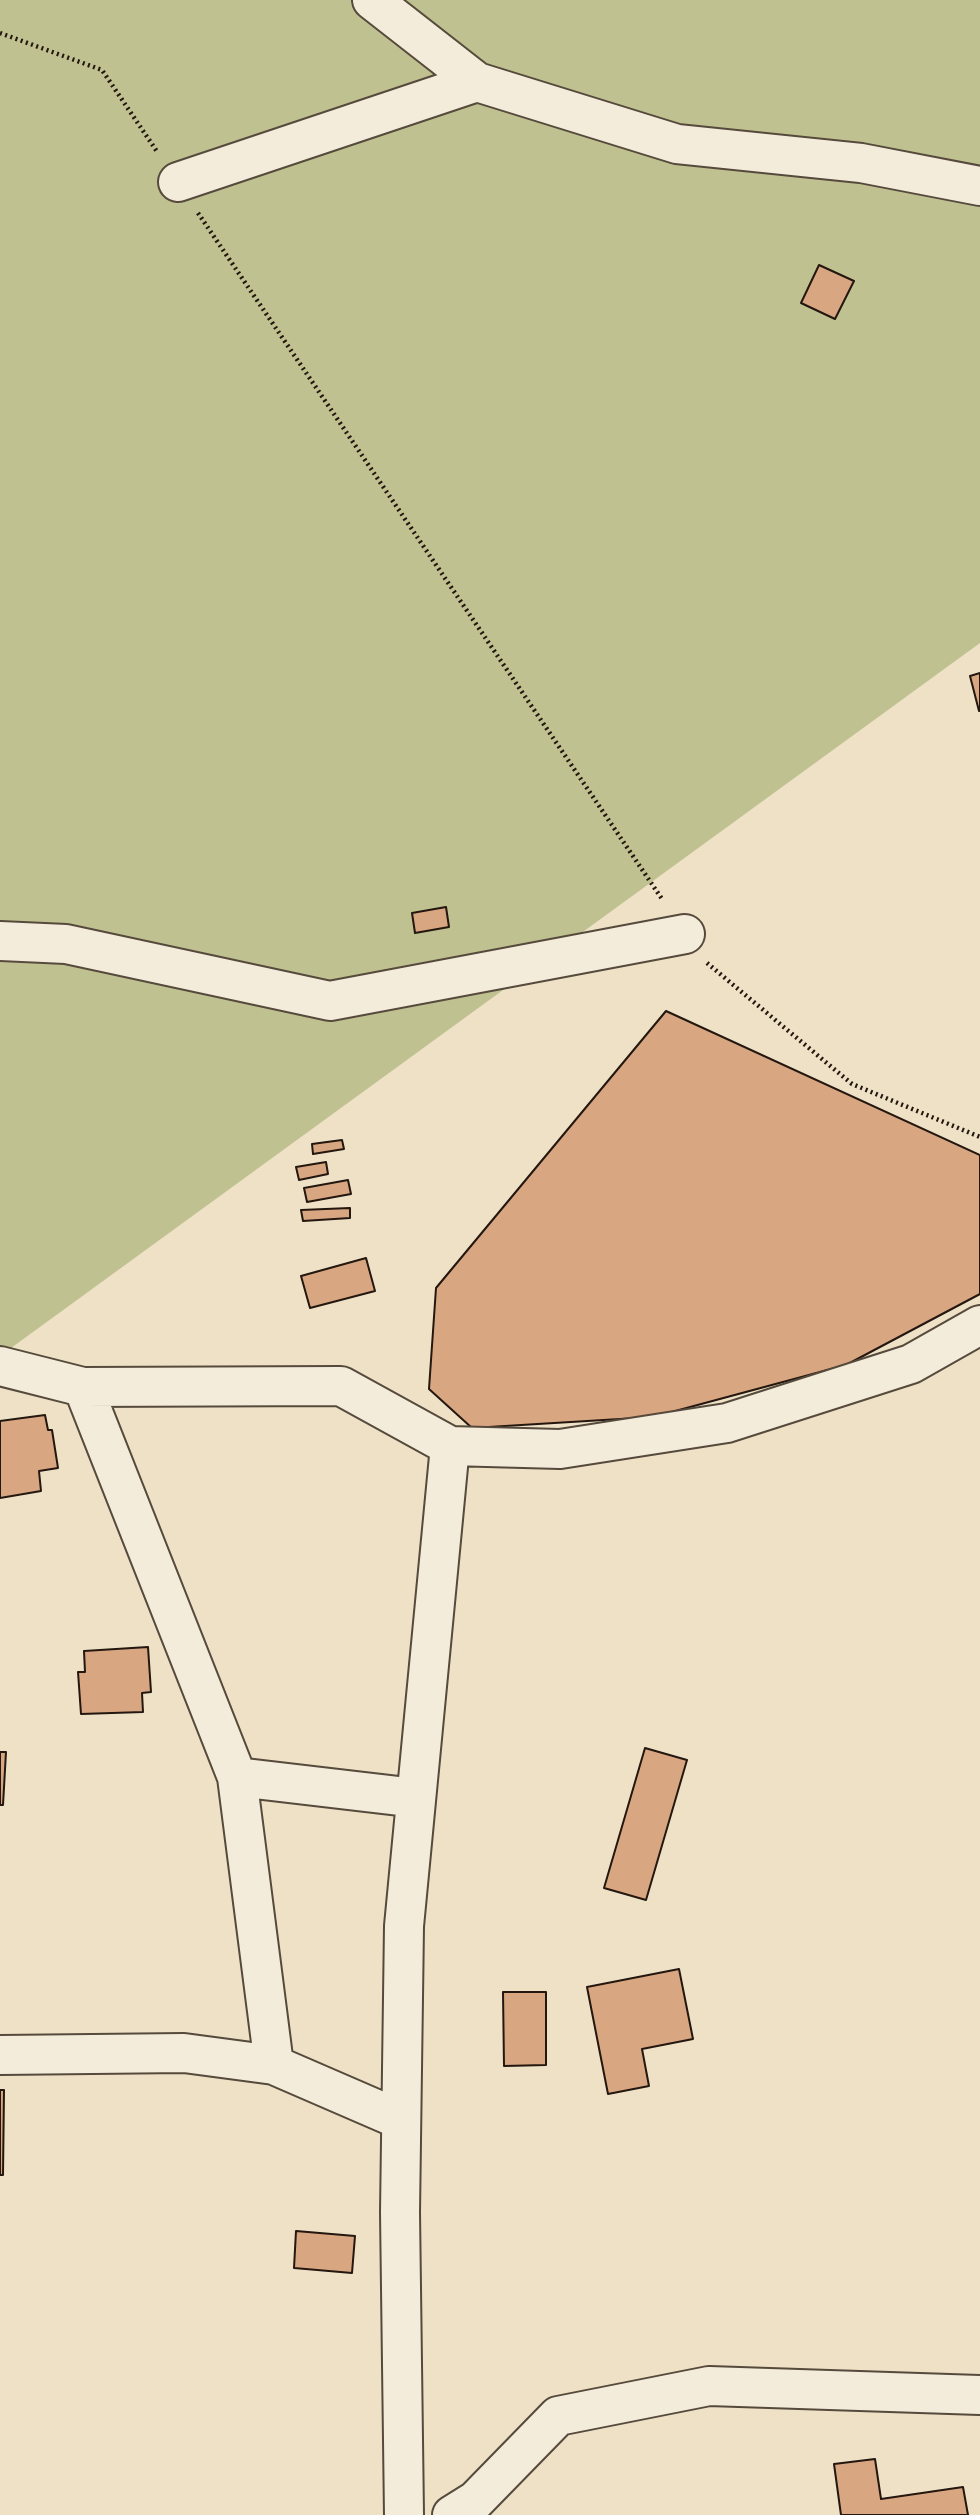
<!DOCTYPE html>
<html>
<head>
<meta charset="utf-8">
<style>
	body { margin:0 }
	canvas { display:block; background:#eee1c6 }
</style>
</head>
<body>
<canvas width="980" height="2515"></canvas>
<script>
const g = document.querySelector('canvas').getContext('2d');
g.lineJoin = 'round';
function paint(path, color) { g.fillStyle = color; g.fill(path, 'evenodd'); }
function stroke(path, color, width, dash) { g.strokeStyle = color; g.lineWidth = width; g.lineCap = dash ? 'butt' : 'round'; g.setLineDash(dash || []); g.stroke(path); }
const green = new Path2D(`
	M0,0H980V643L0,1356Z`);
const building = new Path2D(`
	M819,265L854,281L835,319L801,303Z
	M980,673V711H979L970,676Z
	M446,907L449,927L415,933L412,913Z
	M666,1011L980,1155V1294L846,1365L653,1417L472,1428L429,1389L436,1288Z
	M342,1140L344,1149L313,1154L312,1144Z
	M326,1162L328,1174L299,1180L296,1167Z
	M348,1180L351,1194L307,1202L304,1188Z
	M350,1208V1218L303,1221L301,1210Z
	M366,1258L375,1291L310,1308L301,1276Z
	M45,1415L48,1430H52L58,1468L39,1471L41,1491L0,1498V1421Z
	M148,1647L151,1692L142,1693L143,1712L81,1714L78,1672H85L84,1651Z
	M645,1748L687,1760L646,1900L604,1888Z
	M0,1752H6L3,1805H0Z
	M679,1969L693,2039L642,2049L649,2086L608,2094L587,1987Z
	M503,1992H546V2065L504,2066Z
	M0,2090H4L3,2175H0Z
	M296,2231L355,2236L352,2273L294,2268Z
	M875,2459L881,2499L963,2487L968,2515H841L834,2464Z`);
const path = new Path2D(`
	M0,33L102,70L158,153
	M198,213L662,899
	M707,963L852,1084L980,1137`);
const street = new Path2D(`
	M372,0L477,82
	M178,182L477,82L677,144L861,163L980,186
	M0,941L66,944L330,1001L685,934
	M0,1366L83,1387L341,1386L450,1446
	M83,1387L237,1777L416,1798
	M237,1777L274,2065
	M0,2055L184,2053L274,2065L401,2120
	M404,2515L400,2212L404,1926L450,1446L560,1449L727,1423L911,1364L980,1325
	M452,2515L476,2500L558,2416L709,2386L980,2395`);
paint(green, '#c0c190');
paint(building, '#d9a682');
stroke(building, '#23170f', 2);
stroke(street, '#564a3d', 42);
stroke(path, '#23170f', 4.5, [2, 3.5]);
stroke(street, '#f4ecda', 38);
</script>
</body>
</html>
